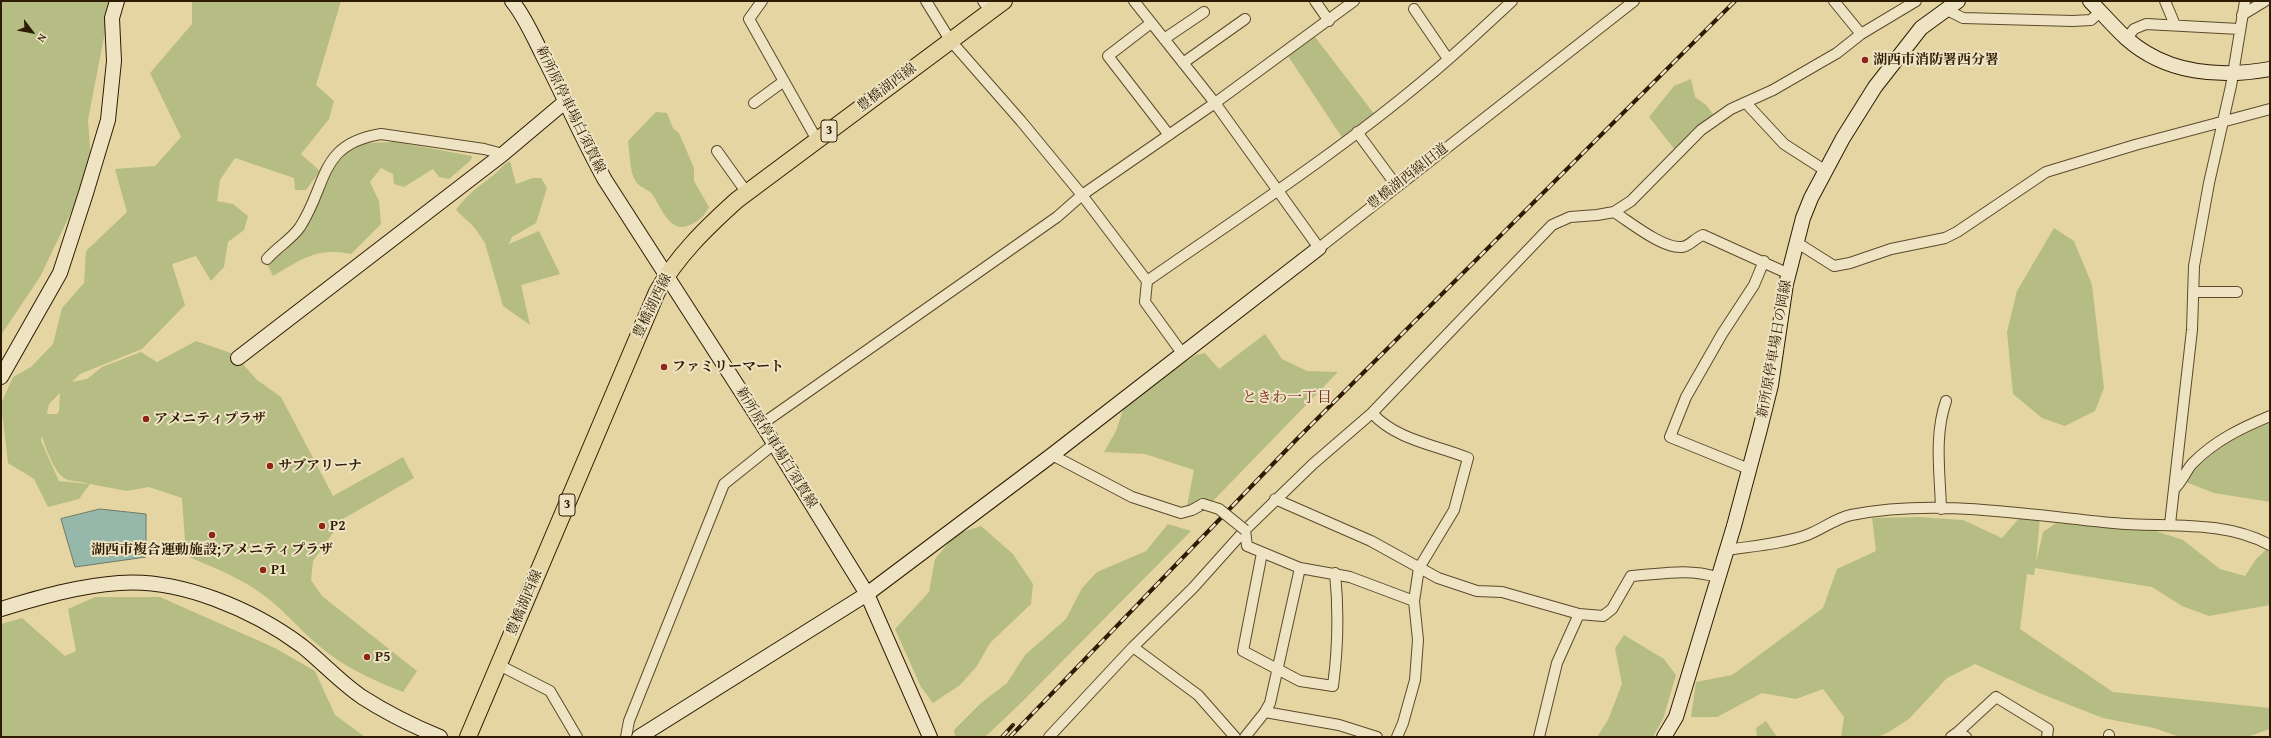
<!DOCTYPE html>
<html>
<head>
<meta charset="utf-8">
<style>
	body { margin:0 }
	#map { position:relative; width:2271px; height:738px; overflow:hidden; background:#e5d5a3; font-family:"Gentium Book Plus",serif }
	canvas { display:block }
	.frame { position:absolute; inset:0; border:2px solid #2e1b03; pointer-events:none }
	.north { position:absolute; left:12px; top:12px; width:40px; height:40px; -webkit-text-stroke:3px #eee4c3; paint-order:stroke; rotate:122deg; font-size:11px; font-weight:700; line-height:16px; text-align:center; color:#2e1b03 }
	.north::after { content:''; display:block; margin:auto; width:14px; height:18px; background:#2e1b03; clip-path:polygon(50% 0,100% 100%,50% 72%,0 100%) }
</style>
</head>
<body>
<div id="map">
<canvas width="2271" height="738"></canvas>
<div class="frame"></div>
<div class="north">N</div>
</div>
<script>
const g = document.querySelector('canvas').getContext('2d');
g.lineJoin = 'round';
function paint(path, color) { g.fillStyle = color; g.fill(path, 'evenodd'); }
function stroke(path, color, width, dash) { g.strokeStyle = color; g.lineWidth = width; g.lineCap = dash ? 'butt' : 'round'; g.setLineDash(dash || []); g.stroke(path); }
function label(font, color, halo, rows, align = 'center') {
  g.font = font + ' "Gentium Book Plus","Noto Serif JP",serif'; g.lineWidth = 4; g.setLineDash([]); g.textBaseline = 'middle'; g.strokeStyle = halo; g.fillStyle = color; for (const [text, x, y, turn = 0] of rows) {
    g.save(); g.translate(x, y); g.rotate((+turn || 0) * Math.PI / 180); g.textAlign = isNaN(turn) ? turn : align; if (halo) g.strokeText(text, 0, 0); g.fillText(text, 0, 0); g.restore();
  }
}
const green = new Path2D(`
	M1,1H111L88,120L91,161L76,202L40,277L1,335Z
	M192,1H341L316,85L334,101L329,119L301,154L320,171L306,190H295L294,178L235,158L220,180L217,201L233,204L248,216L244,230L228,242L224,267L211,281L196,256L172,264L185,305L142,349L80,374L72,382L87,379L102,367L141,352L157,362L196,341L234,354L257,380L281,397L333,496L403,457L414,478L343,519L313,561L311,580L322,596L417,671L403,692C373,680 343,667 318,645C299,629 283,609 262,594C239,577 213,567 186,556L182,498L149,487L127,491L90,484L79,499L48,507L34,479L8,463L1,404L13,377L31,367L53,344L62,308L84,283L86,251L127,212L115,169L155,166L181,137L150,73L192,24ZM60,393L59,411L57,414H47L49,404ZM42,436C45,447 55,473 64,478C70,482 82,481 89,484L59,481L41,441Z
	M1315,37L1375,115L1343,139L1288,56Z
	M1691,79L1695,97L1706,105L1713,114L1675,150L1649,117L1674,86Z
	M656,112L667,113L673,128L679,133L694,168V181L709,207C704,216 701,219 692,224C670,236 662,208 652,194C648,189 641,188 637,183C629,173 630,153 628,141Z
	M396,142L472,156L471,160L449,179L439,177L433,169L404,187L394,184L393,174L381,168L370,182L379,201L381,224L351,254C317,247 302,259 273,276L267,264L286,250L310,222L318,195L328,174L349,150L366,143Z
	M510,161L516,184L533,178H541L547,188L536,223L512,237L509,244L539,231L560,274L521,285L530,325L503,306L485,243L474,227L456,210C470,191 479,187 496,173C501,168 504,164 510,161Z
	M2054,228L2074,241L2092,285L2104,388L2095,411L2065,426L2042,418L2013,394L2007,332L2017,291Z
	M1265,334L1282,359L1307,371L1338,372L1211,503L1186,511L1194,470L1145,454L1104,452L1116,431L1126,401L1196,355L1205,353L1219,369Z
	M2270,421V502L2214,493L2186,482C2207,451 2238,436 2270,421Z
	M2021,516L2040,517L2036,563L2043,532L2056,523L2150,529L2183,540L2220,569L2245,576L2256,559L2270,546V605L2209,616L2182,606L2152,587L2035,568L2034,575L2027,574L2020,629L2113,692L2270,708V729L2247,737H2180L2154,728L2103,718L2044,695L1975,664L1947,678L1909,719L1889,732L1878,737H1841L1844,717L1823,689L1796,699L1762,693L1717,717H1691L1696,682L1732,675L1823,608L1837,569L1876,551L1872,518L1918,517L1963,520L2002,538Z
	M1168,524L1191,531L1023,701L985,737H955L954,730L981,703L1007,683L1025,655L1066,619L1082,588L1097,572L1146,551Z
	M981,526L1013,554L1033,584L1031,604L990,643L977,666L960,685L933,703L921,687L895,629L929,592L935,559L956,534Z
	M95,597H160L275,648L315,671L335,715L365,737H1V624L22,618L65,656L76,651L68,609Z
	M1624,635L1664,659L1676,675L1663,719L1653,737H1597L1608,720L1622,684L1615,648Z
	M1766,721L1777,737H1757L1756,728Z`);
const water = new Path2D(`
	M100,509L146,514V557L75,567L61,519Z`);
const street = new Path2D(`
	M762,1L749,19L817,140
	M926,1L950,40L1021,121L1082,195L1147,281L1145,302L1182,353
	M983,1L990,11
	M1134,1L1215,103L1319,248L1634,1
	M1315,1L1329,21
	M1834,1L1861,34
	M2165,1L2175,25
	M1414,9L1448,59
	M1947,10L1963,18L2073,21L2091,20L2100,12
	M2242,15L2265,1
	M1151,23L1108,56L1169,135
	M2127,38L2134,29L2146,24L2239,29
	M1164,39L1204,12
	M1183,63L1245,19
	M754,103L784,81
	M1746,103L1784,144L1826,171
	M1357,132L1396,185
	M717,151L747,193
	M1614,212C1630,222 1663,249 1682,247C1690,246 1695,238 1703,235L1789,274
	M1796,242L1834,266L1850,263L1891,249L1945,238L1957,232L2046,172L2135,145L2270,109
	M267,259C277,247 291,240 300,227C328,184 318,144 381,134L484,149L503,154
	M1147,281C1240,216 1337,153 1424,80C1455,55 1483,28 1512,1
	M2193,292H2237
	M1372,413C1396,440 1436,445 1468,458L1454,510L1419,568L1414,601L1418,640L1415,680L1403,723L1397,737
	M762,424L1057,217L1082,195L1215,103L1354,1
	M1052,455L1132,497L1181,513L1192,510L1203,504
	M1749,469L1670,437L1686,397L1722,334L1754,285L1764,261
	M2174,489C2182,482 2185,472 2192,464C2214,441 2241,428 2270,416
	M1275,499L1371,541L1438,578L1477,591L1502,592L1579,614L1603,616L1612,609L1631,576C1662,574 1687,568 1717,577
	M1941,509C1940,472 1934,436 1946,401
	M2170,524L2192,330L2194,266L2209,183L2231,86L2245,1
	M1245,530L1247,546L1300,568L1350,577L1414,601
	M1727,550C1753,546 1782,544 1807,535C1821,530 1836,518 1851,515C1937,498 2027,515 2113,523C2165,528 2222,519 2270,545
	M1262,553L1243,651L1300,681L1333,686C1338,648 1339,612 1335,573
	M1133,647L1198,695L1235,737
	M499,665L550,691L577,737
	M1265,712L1339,725L1377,737
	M1958,732L1996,697L2048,729L2047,737
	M626,737L629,721L724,484L774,444
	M1049,737L1133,647L1193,588L1245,530L1313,464L1372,413L1552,225L1570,217L1597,215L1614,212L1631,201L1701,130L1731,109L1773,90L1837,53L1861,34L1916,1
	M1245,737L1265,712L1270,703L1300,568
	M1539,737L1557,663L1579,614
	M1951,737L1958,732L1966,737
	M2109,737V735`);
const secondary = new Path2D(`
	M512,1C525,17 533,36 542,54C564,96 582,139 605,180L762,424L867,594L930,737
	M2090,1C2102,13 2113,26 2126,38C2166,74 2220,78 2270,69
	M238,358L503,154L566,101
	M1,377L60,273L86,193L108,120L114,61L112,18L117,1
	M1,609C40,597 78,586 119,583C180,578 254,610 302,646C322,662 340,682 362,697C387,713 413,726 440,737
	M639,737L867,594L1052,455L1319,248
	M1664,737L1676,717L1734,526L1760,429L1771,385L1786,284L1803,218L1811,198L1843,138L1875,87L1921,28L1958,1`);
const primary = new Path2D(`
	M468,737L657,292C677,256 706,228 737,200L1004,1`);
const rail = new Path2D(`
	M1002,737L1013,725
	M1010,737L1296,440L1735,1`);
const streetBridge = new Path2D(`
	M1203,504L1219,509L1245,530`);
const markers = [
	[1865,60,4,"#8f2418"],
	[664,367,4,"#8f2418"],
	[146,419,4,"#8f2418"],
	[270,466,4,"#8f2418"],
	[322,526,4,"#8f2418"],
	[212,535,4,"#8f2418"],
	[263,570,4,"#8f2418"],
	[367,657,4,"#8f2418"]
];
const shields = [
	[829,131,16],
	[567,505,16]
];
const shieldNames = [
	["3",829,131],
	["3",567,505]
];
const poiNames = [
	["湖西市消防署西分署",1873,60],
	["ファミリーマート",672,367],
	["アメニティプラザ",154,419],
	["サブアリーナ",278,466],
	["P2",330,526],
	["湖西市複合運動施設;アメニティプラザ",212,550,"center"],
	["P1",271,570],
	["P5",375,657]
];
const streetNames = [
	["豊橋湖西線",887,88,-37],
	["新所原停車場白須賀線",570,110,64],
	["豊橋湖西線旧道",1408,177,-38],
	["豊橋湖西線",653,306,-64],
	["新所原停車場日の岡線",1775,349,-80],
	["新所原停車場白須賀線",776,448,58],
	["豊橋湖西線",525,603,-67]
];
const neighbourhoodNames = [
	["ときわ一丁目",1287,398]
];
paint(green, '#b6bd84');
paint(water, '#96b8aa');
stroke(water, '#6c7967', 1);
stroke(street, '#5c4a2b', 12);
stroke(secondary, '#2e1b03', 16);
stroke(primary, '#2e1b03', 18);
stroke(street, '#eee4c3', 10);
stroke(secondary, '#eee4c3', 14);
stroke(primary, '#e5d5a3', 16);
stroke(rail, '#2e1b03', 4);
stroke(rail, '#eee4c3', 2.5, [8]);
stroke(streetBridge, '#5c4a2b', 12, []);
stroke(streetBridge, '#eee4c3', 10);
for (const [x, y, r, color] of markers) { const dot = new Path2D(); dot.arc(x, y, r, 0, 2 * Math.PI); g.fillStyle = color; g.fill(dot); stroke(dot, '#eee4c3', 1.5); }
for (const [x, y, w] of shields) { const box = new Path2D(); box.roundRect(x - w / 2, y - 11, w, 22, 3); g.fillStyle = '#eee4c3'; g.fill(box); stroke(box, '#2e1b03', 1); }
label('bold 13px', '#2e1b03', null, shieldNames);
label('bold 14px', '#2e1b03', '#eee4c3', poiNames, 'left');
label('14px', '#2e1b03', '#eee4c3', streetNames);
label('15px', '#7a1f14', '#eee4c3', neighbourhoodNames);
</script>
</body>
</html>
